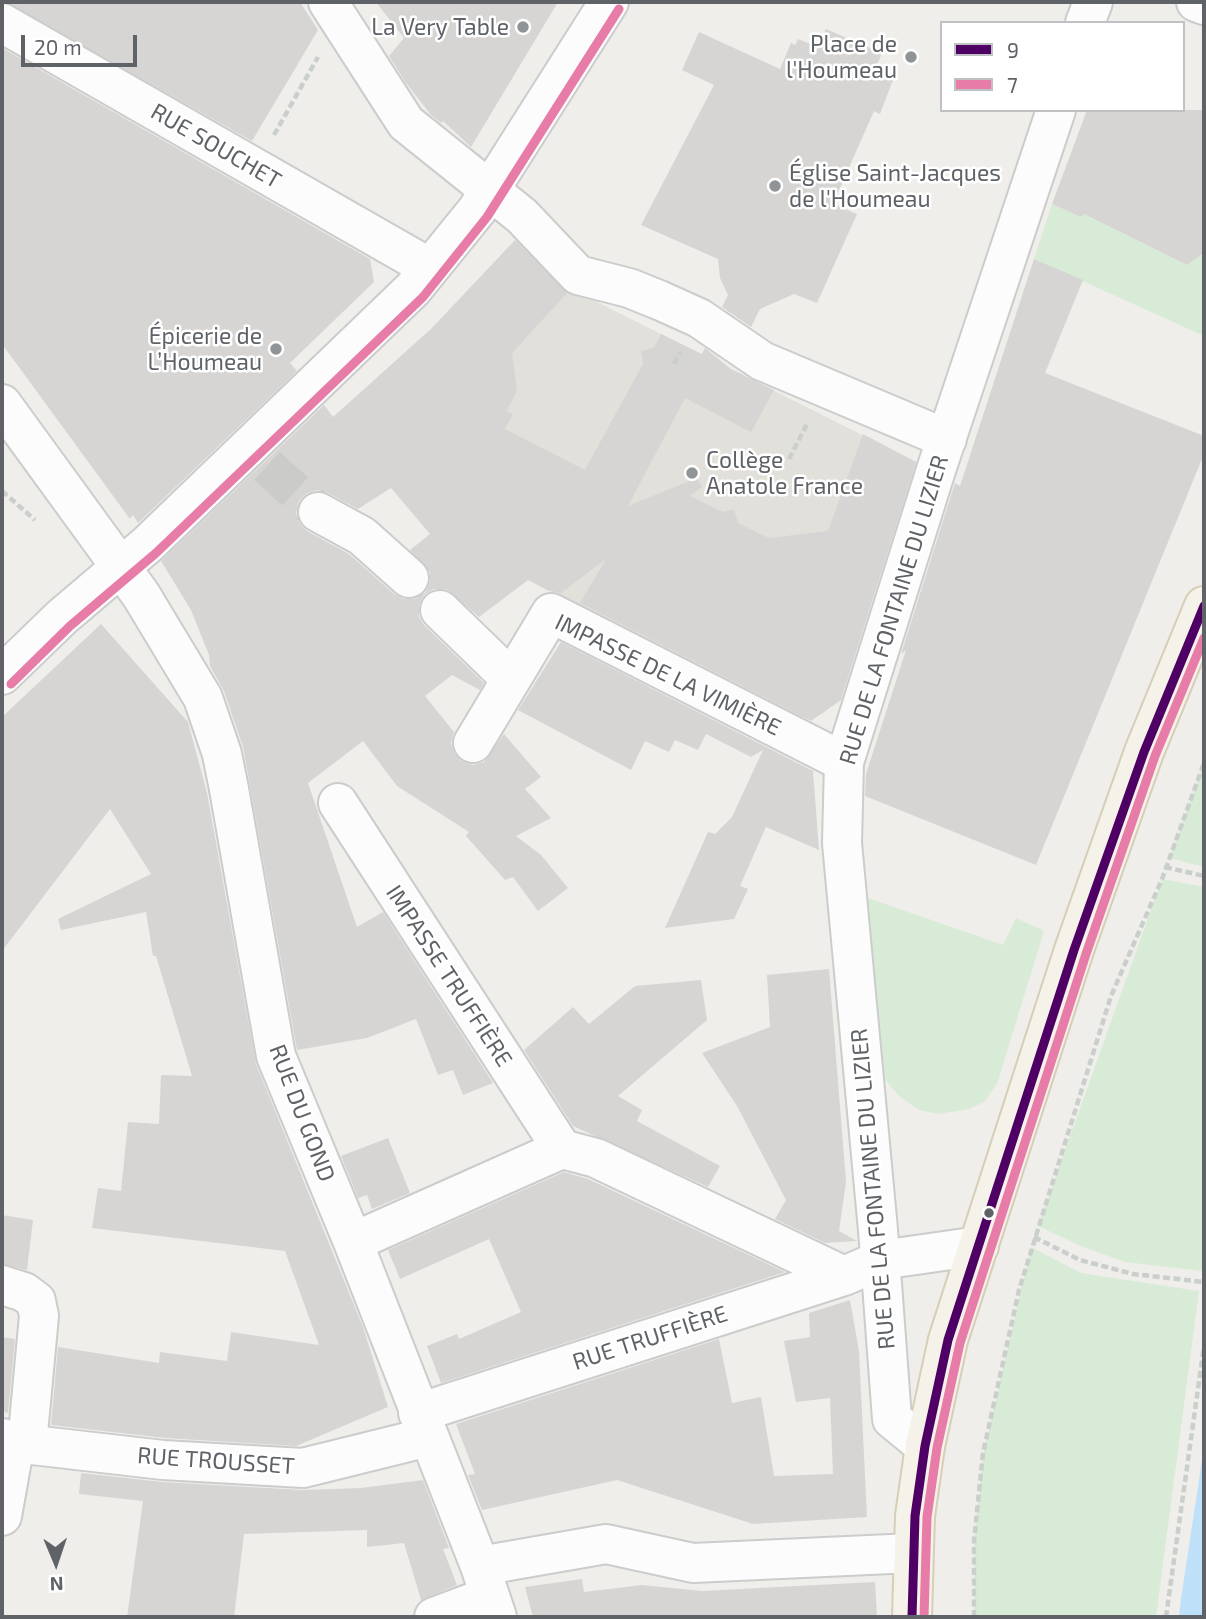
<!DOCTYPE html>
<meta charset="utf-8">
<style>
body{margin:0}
#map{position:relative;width:1206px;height:1619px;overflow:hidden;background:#efeeea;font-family:"Exo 2",sans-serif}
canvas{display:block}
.frame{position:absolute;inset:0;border:4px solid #5f6368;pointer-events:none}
.legend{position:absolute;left:940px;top:21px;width:245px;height:91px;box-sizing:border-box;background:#fff;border:2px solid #bfc1c3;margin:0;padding:9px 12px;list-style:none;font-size:21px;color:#5f6368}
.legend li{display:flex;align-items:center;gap:14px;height:35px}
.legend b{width:35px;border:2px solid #bfc1c3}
.north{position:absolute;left:21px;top:1528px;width:70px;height:70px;-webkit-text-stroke:5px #fff;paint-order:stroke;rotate:178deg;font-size:19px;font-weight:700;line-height:28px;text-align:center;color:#5f6368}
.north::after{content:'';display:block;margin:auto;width:24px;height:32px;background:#5f6368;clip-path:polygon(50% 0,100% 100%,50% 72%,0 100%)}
.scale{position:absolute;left:21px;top:35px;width:116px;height:32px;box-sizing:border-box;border:4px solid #5f6368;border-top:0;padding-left:9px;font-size:21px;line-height:24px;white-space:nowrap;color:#5f6368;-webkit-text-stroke:5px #fff;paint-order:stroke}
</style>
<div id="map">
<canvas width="1206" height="1619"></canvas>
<div class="frame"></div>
<ul class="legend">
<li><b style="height:9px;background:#4f0064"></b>9</li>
<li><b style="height:9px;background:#e67ca7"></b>7</li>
</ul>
<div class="north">N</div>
<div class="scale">20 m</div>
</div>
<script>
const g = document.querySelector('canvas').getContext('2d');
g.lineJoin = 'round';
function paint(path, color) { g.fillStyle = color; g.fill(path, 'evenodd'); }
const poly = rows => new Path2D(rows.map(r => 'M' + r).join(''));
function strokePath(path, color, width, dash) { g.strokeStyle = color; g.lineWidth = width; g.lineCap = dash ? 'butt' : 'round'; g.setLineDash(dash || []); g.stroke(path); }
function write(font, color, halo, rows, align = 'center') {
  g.font = font + ' "Exo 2",sans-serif'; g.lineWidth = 5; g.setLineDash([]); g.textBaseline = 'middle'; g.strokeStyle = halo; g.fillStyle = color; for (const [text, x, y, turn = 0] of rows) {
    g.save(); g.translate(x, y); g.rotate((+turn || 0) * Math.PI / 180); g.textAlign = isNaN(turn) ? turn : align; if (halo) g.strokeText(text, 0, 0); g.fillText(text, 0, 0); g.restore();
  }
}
const education = poly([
 [517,239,571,289,918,463,840,696,822,714,795,718,697,672,554,594,567,570,432,328]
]);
const green = poly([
 [1052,204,1081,217,1084,214,1187,265,1195,252,1204,257,1204,336,1034,259],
 [1204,763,1204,867,1169,858],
 [1162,879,1204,887,1202,1271,1125,1262,1083,1247,1038,1226],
 [868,898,1003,945,1016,918,1044,931,997,1084,984,1102,969,1109,939,1114,919,1110,899,1096,885,1079],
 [1031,1247,1081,1273,1199,1291,1156,1617,974,1617,974,1540,983,1454]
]);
const water = poly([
 [1204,1447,1204,1617,1179,1617,1181,1599]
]);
const building = poly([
 [5,2,300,2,318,30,252,141],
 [376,2,558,2,471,147,443,121,441,123,431,115,406,83,389,56,404,38],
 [826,29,882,53,874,72,893,80,880,114,874,111,833,204,857,214,817,303,794,294,760,309,751,327,722,307,728,295,720,278,718,259,641,225,714,85,682,70,699,32,780,69,791,43,795,45,798,39,818,47],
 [2,48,370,259,374,282,290,363,297,371,138,523,133,515,130,519,2,344],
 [1087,110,1204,110,1204,253,1187,265,1084,214,1081,217,1052,204],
 [515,240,567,293,512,353,517,390,507,411,513,414,505,429,585,470,643,364,641,351,654,348,661,334,702,354,705,348,731,369,774,390,751,432,685,398,628,506,697,478,702,487,690,496,723,512,734,509,738,523,769,538,828,531,863,434,916,462,841,700,811,721,580,603,606,559,561,593,549,591,528,580,479,617,446,589,433,589,424,595,419,605,419,617,424,625,484,683,480,690,452,675,425,696,454,732,451,743,454,753,461,761,473,765,484,762,504,734,541,777,525,789,551,818,516,836,541,855,568,888,538,911,513,877,505,880,466,836,469,832,397,786,363,741,308,783,357,927,383,912,493,1083,463,1095,453,1070,438,1075,416,1019,367,1038,297,1050,243,747,224,691,210,666,209,655,191,610,161,561,324,405,333,417,432,328],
 [391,488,430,534,410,550,430,572,430,582,426,592,415,599,404,599,394,594,349,554,307,531,300,524,296,513,299,501,307,493,317,490,328,493,358,509],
 [1034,259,1083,280,1045,373,1204,436,1204,454,1036,865,865,796,866,774,906,650,901,654,955,483,960,486],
 [101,624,188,722,207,793,256,1064,363,1327,388,1407,296,1446,165,1438,51,1425,58,1347,159,1363,160,1352,227,1361,231,1332,319,1345,285,1251,92,1228,98,1188,121,1191,128,1122,159,1124,161,1075,192,1076,156,956,153,956,146,912,61,930,58,919,151,874,110,809,2,951,2,717],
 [561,642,813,771,819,850,766,827,740,886,748,889,734,919,665,928,708,832,715,834,732,817,763,750,751,757,706,734,698,750,675,740,669,752,645,741,631,770,518,710],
 [829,969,846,1182,839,1231,857,1241,825,1243,775,1219,786,1200,737,1106,702,1053,770,1027,767,975],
 [701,980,707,1020,618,1096,642,1110,637,1121,720,1166,708,1187,573,1126,524,1050,573,1007,589,1024,635,986],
 [388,1138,410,1193,372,1209,367,1195,358,1198,341,1156],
 [564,1172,588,1179,785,1272,441,1383,427,1346,457,1334,459,1339,521,1312,489,1239,400,1279,388,1250],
 [2,1215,33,1220,27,1270,2,1264],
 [850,1300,859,1351,867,1517,753,1524,617,1480,482,1510,468,1475,475,1474,456,1424,719,1339,732,1403,761,1397,774,1476,833,1474,830,1398,796,1402,784,1341,810,1337,809,1313],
 [2,1337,15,1339,8,1413,2,1411],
 [81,1473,162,1482,302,1490,361,1488,423,1480,449,1548,443,1549,457,1585,421,1600,404,1543,367,1547,367,1530,244,1534,234,1617,127,1617,143,1501,79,1494],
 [582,1579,584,1592,642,1585,702,1591,875,1582,877,1616,533,1617,525,1587]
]);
const minorTunnel = poly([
 [267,466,318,512]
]);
const path = poly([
 [274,135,318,57],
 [674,364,681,352],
 [789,459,808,422],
 [2,491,35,520],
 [1165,867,1204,876],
 [1034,1237,1080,1260,1133,1274,1204,1282],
 [974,1617,974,1541,983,1453,1019,1290,1111,996,1162,879,1204,763],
 [1166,1617,1204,1346]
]);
const minor = poly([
 [328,2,406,123,522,216,578,275,629,288,659,300,699,318,762,361,947,439],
 [1196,2,1204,5],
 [2,23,430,268],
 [1085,23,1093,2],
 [2,404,141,595,203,698,222,754,229,789,276,1056,353,1242,480,1566,497,1617],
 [318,512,362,536,409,578],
 [440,610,510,678],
 [2,675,62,617,148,544,413,289,477,210,609,2],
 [473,743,551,613,844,762],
 [338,803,562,1149],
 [353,1242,562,1149,596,1158,844,1276],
 [2,1285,24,1292,36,1301,39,1316,27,1444],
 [418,1413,844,1276,881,1260,979,1246],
 [2,1438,15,1443,163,1460,303,1468,428,1437],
 [925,1446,892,1419,878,1230,842,843,844,762,936,470,1056,110],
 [2,1516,15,1443],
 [480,1566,606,1544,693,1563,913,1553],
 [434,1617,490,1596]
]);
const major = poly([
 [912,1617,915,1516,925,1446,948,1340,1074,950,1144,752,1204,606]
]);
const bus1 = poly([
 [912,1617,915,1516,925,1446,948,1340,1074,950,1144,752,1204,606]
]);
const bus2 = poly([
 [11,684,70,626,156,553,423,297,487,217,619,9],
 [924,1617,927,1517,937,1448,960,1343,1086,954,1155,756,1204,638]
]);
const markers = [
 [523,27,7,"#919496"],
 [911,57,7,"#919496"],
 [775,186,7,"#919496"],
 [276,349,7,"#919496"],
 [692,473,7,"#919496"],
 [989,1213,6,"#5f6368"]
];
const poiNames = [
 ["La Very Table",509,27],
 ["Place de",897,44],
 ["l'Houmeau",897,70],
 ["Église Saint-Jacques",789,173,"left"],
 ["de l'Houmeau",789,199,"left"],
 ["Épicerie de",262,336],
 ["L’Houmeau",262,362],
 ["Collège",706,460,"left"],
 ["Anatole France",706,486,"left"]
];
const streetNames = [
 ["RUE SOUCHET",216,146,30],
 ["RUE DE LA FONTAINE DU LIZIER",894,610,-73],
 ["IMPASSE DE LA VIMIÈRE",668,675,26],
 ["IMPASSE TRUFFIÈRE",449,976,57],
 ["RUE DU GOND",302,1113,69],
 ["RUE DE LA FONTAINE DU LIZIER",873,1189,-95],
 ["RUE TRUFFIÈRE",650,1338,-18],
 ["RUE TROUSSET",216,1461,4]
];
paint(education, '#e2e0da');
paint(green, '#d8ebd6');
paint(water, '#bfe0f9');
paint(building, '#d6d5d3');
strokePath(minorTunnel, '#cbcbca', 38, [38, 19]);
strokePath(minor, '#cbcccc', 42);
strokePath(major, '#d7ceb8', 42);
strokePath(path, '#cacfcc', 4.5, [7, 3.5]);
strokePath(minor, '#fdfcfc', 38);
strokePath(major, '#f4f2e9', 38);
strokePath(bus1, '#4f0064', 9);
strokePath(bus2, '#e67ca7', 9);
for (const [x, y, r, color] of markers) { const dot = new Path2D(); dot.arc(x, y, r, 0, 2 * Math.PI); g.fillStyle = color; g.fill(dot); strokePath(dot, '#fff', 2.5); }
write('23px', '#5f6368', '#fff', poiNames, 'right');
write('23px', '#5f6368', '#fff', streetNames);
</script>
